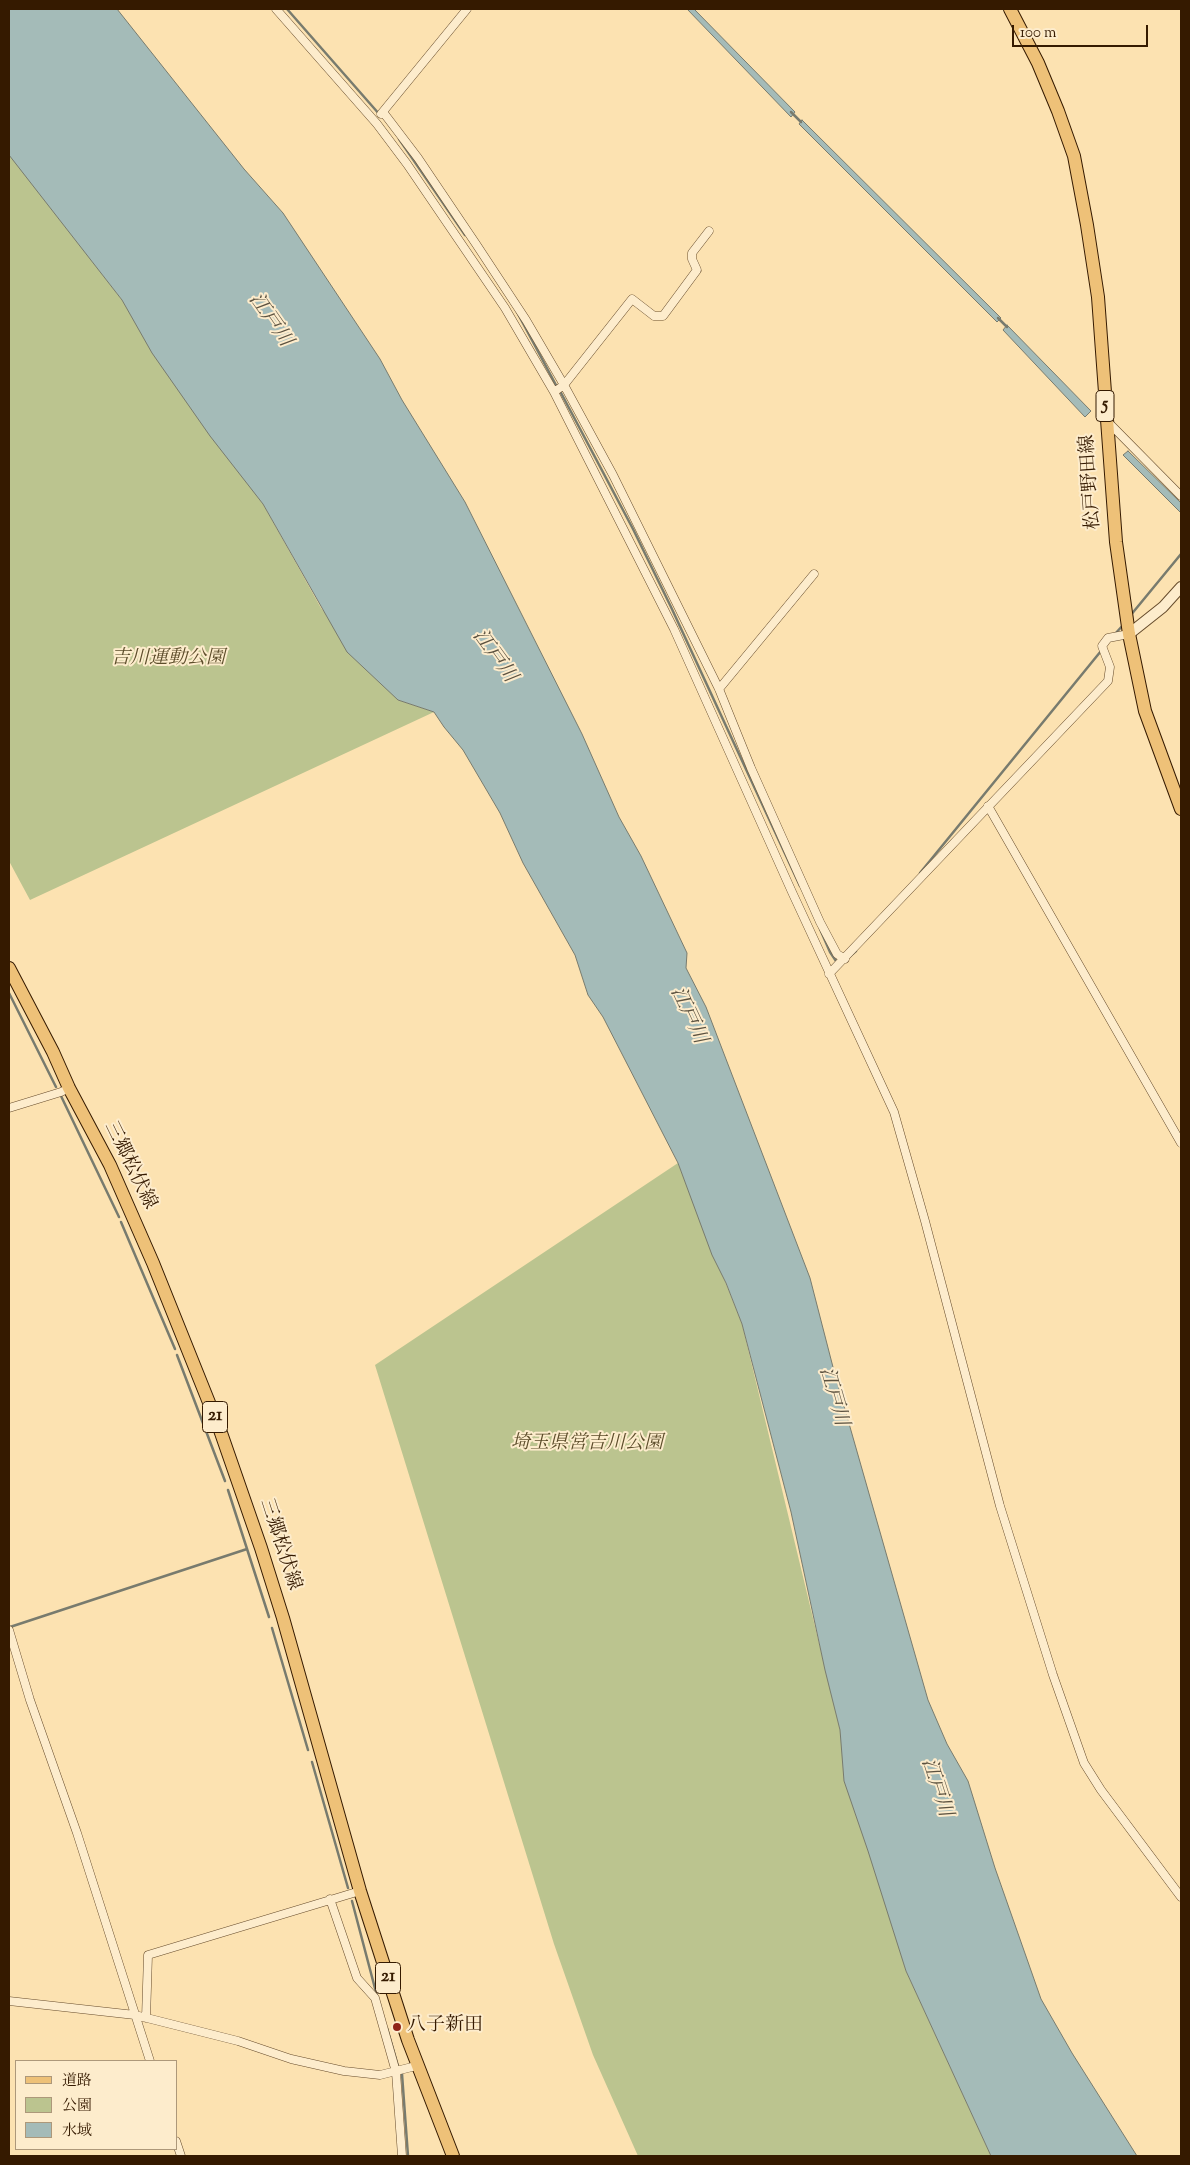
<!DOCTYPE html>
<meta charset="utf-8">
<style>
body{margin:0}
#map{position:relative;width:1190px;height:2165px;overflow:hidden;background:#fce2b1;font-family:"Sorts Mill Goudy","Noto Serif JP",serif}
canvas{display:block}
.frame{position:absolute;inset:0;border:10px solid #351a00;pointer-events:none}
.legend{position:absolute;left:15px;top:2060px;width:162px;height:90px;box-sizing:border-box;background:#fdeccc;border:1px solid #ad987a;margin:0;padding:6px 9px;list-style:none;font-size:15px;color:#351a00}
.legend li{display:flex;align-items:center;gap:10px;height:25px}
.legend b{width:25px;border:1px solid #ad987a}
.scale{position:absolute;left:1012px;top:25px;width:136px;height:22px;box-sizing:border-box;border:2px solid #351a00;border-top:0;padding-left:6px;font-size:15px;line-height:18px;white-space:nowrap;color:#351a00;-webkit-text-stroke:4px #fdeccc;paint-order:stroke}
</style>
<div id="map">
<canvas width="1190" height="2165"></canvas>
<div class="frame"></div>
<ul class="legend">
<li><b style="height:6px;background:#eec178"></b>道路</li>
<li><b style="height:14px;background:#bbc48f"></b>公園</li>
<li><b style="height:14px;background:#a4bbb8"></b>水域</li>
</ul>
<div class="scale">100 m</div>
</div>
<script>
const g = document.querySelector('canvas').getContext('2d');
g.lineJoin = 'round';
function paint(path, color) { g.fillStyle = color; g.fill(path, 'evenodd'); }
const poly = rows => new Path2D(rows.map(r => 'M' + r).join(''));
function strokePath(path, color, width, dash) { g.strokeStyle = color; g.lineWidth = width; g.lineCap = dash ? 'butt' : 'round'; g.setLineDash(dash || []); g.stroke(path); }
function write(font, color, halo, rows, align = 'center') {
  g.font = font + ' "Sorts Mill Goudy","Noto Serif JP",serif'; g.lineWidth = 4; g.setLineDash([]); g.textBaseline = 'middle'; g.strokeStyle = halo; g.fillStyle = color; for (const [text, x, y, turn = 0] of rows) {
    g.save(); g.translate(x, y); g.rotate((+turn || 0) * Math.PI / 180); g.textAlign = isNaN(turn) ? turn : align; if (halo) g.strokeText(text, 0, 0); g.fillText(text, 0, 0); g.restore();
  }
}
const green = poly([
 [9,153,122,300,263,504,321,608,398,700,434,712,30,900,9,861],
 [678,1163,742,1324,840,1730,906,1971,991,2156,638,2156,593,2055,554,1944,375,1365]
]);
const water = poly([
 [9,9,117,9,244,169,283,213,380,359,402,400,465,502,582,734,619,817,641,856,687,953,686,968,706,1007,810,1278,834,1371,928,1700,947,1744,968,1781,995,1868,1041,1999,1072,2053,1137,2156,991,2156,906,1971,868,1851,844,1781,840,1730,825,1670,791,1512,742,1324,726,1283,712,1255,678,1163,603,1017,588,995,575,955,523,863,500,813,463,750,444,727,434,712,398,700,347,652,263,504,210,436,152,353,122,300,9,155,9,9],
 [687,9,694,9,795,112,791,117,687,9],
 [802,120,1001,318,997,322,799,124,802,120],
 [1007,325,1091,411,1085,417,1003,330,1007,325],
 [1128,451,1181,503,1181,513,1123,455,1128,451]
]);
const stream = poly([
 [287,9,380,115],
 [791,112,801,122],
 [399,139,465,235],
 [517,312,557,387],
 [998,318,1007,327],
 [560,391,633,529,671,607,800,886],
 [1130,616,1181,554],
 [1114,635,1124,624],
 [920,873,1101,651],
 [820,929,830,952,836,961,840,960],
 [848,958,856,951],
 [9,993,56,1087],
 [61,1096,119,1217],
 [121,1222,175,1349],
 [177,1355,225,1481],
 [228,1490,269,1617],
 [10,1627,247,1549],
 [272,1628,308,1750],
 [312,1762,348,1888],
 [352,1901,377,1996],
 [387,2028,398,2066],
 [402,2074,408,2156]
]);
const minor = poly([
 [276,9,377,124,407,164,505,308,554,392,674,629,792,892,894,1112,925,1221,1000,1506,1053,1675,1084,1763,1101,1790,1181,1897],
 [383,112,418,158,476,244,526,320,564,385,613,475,719,689,751,768,820,922,837,954,845,959],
 [381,114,467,9],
 [554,392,564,385,632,299,654,316,663,316,697,270,692,259,692,253,709,231],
 [1108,422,1181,496],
 [719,689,814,574],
 [988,806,1181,1143],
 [829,974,1108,681,1110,667,1102,646,1108,638,1129,634],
 [9,1108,61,1092,69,1088],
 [9,1630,30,1700,77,1833,150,2061],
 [330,1899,357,1978,375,1998,396,2072,402,2156],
 [9,2001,135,2015,238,2041,291,2059,344,2071,380,2075,416,2066],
 [146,2018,148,1955,360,1891],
 [176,2141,181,2156]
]);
const tertiary = poly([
 [1129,634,1163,607,1181,587]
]);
const primary = poly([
 [1010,9,1038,63,1058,111,1074,156,1087,225,1098,297,1116,542,1129,634,1145,711,1181,809],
 [9,968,53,1052,69,1088,110,1165,153,1263,220,1430,261,1548,283,1618,360,1891,408,2040,453,2156]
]);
const markers = [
 [397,2027,5,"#8f2418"]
];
const shields = [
 [1105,406,18],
 [215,1417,25],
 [388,1978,25]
];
const shieldNames = [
 ["5",1105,406],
 ["21",215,1417],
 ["21",388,1978]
];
const streetNames = [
 ["松戸野田線",1092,482,-94],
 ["三郷松伏線",129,1166,64],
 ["三郷松伏線",279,1545,72]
];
const parkNames = [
 ["吉川運動公園",168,660],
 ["埼玉県営吉川公園",587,1445]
];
const poiNames = [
 ["八子新田",407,2027]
];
const waterNames = [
 ["江戸川",269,321,55],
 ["江戸川",493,657,54],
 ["江戸川",687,1016,65],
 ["江戸川",832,1397,74],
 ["江戸川",935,1788,72]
];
paint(green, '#bbc48f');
paint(water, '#a4bbb8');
strokePath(water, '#787b6e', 1);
strokePath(stream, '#787b6e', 2.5);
strokePath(minor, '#674c2c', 9);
strokePath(tertiary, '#674c2c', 12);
strokePath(primary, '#351a00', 14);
strokePath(minor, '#fdeccc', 8);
strokePath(tertiary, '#fdeccc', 10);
strokePath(primary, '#eec178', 12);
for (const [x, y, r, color] of markers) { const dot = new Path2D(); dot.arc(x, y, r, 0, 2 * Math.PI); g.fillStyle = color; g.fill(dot); strokePath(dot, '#fdeccc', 2); }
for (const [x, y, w] of shields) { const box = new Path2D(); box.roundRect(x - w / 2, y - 15.5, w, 31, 4); g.fillStyle = '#fdeccc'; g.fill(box); strokePath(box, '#351a00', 1); }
write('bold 18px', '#351a00', null, shieldNames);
write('19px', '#351a00', '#fdeccc', streetNames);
write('italic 19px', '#5d4d2b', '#fdeccc', parkNames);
write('19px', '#351a00', '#fdeccc', poiNames, 'left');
write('italic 20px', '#5c5240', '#fdeccc', waterNames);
</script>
